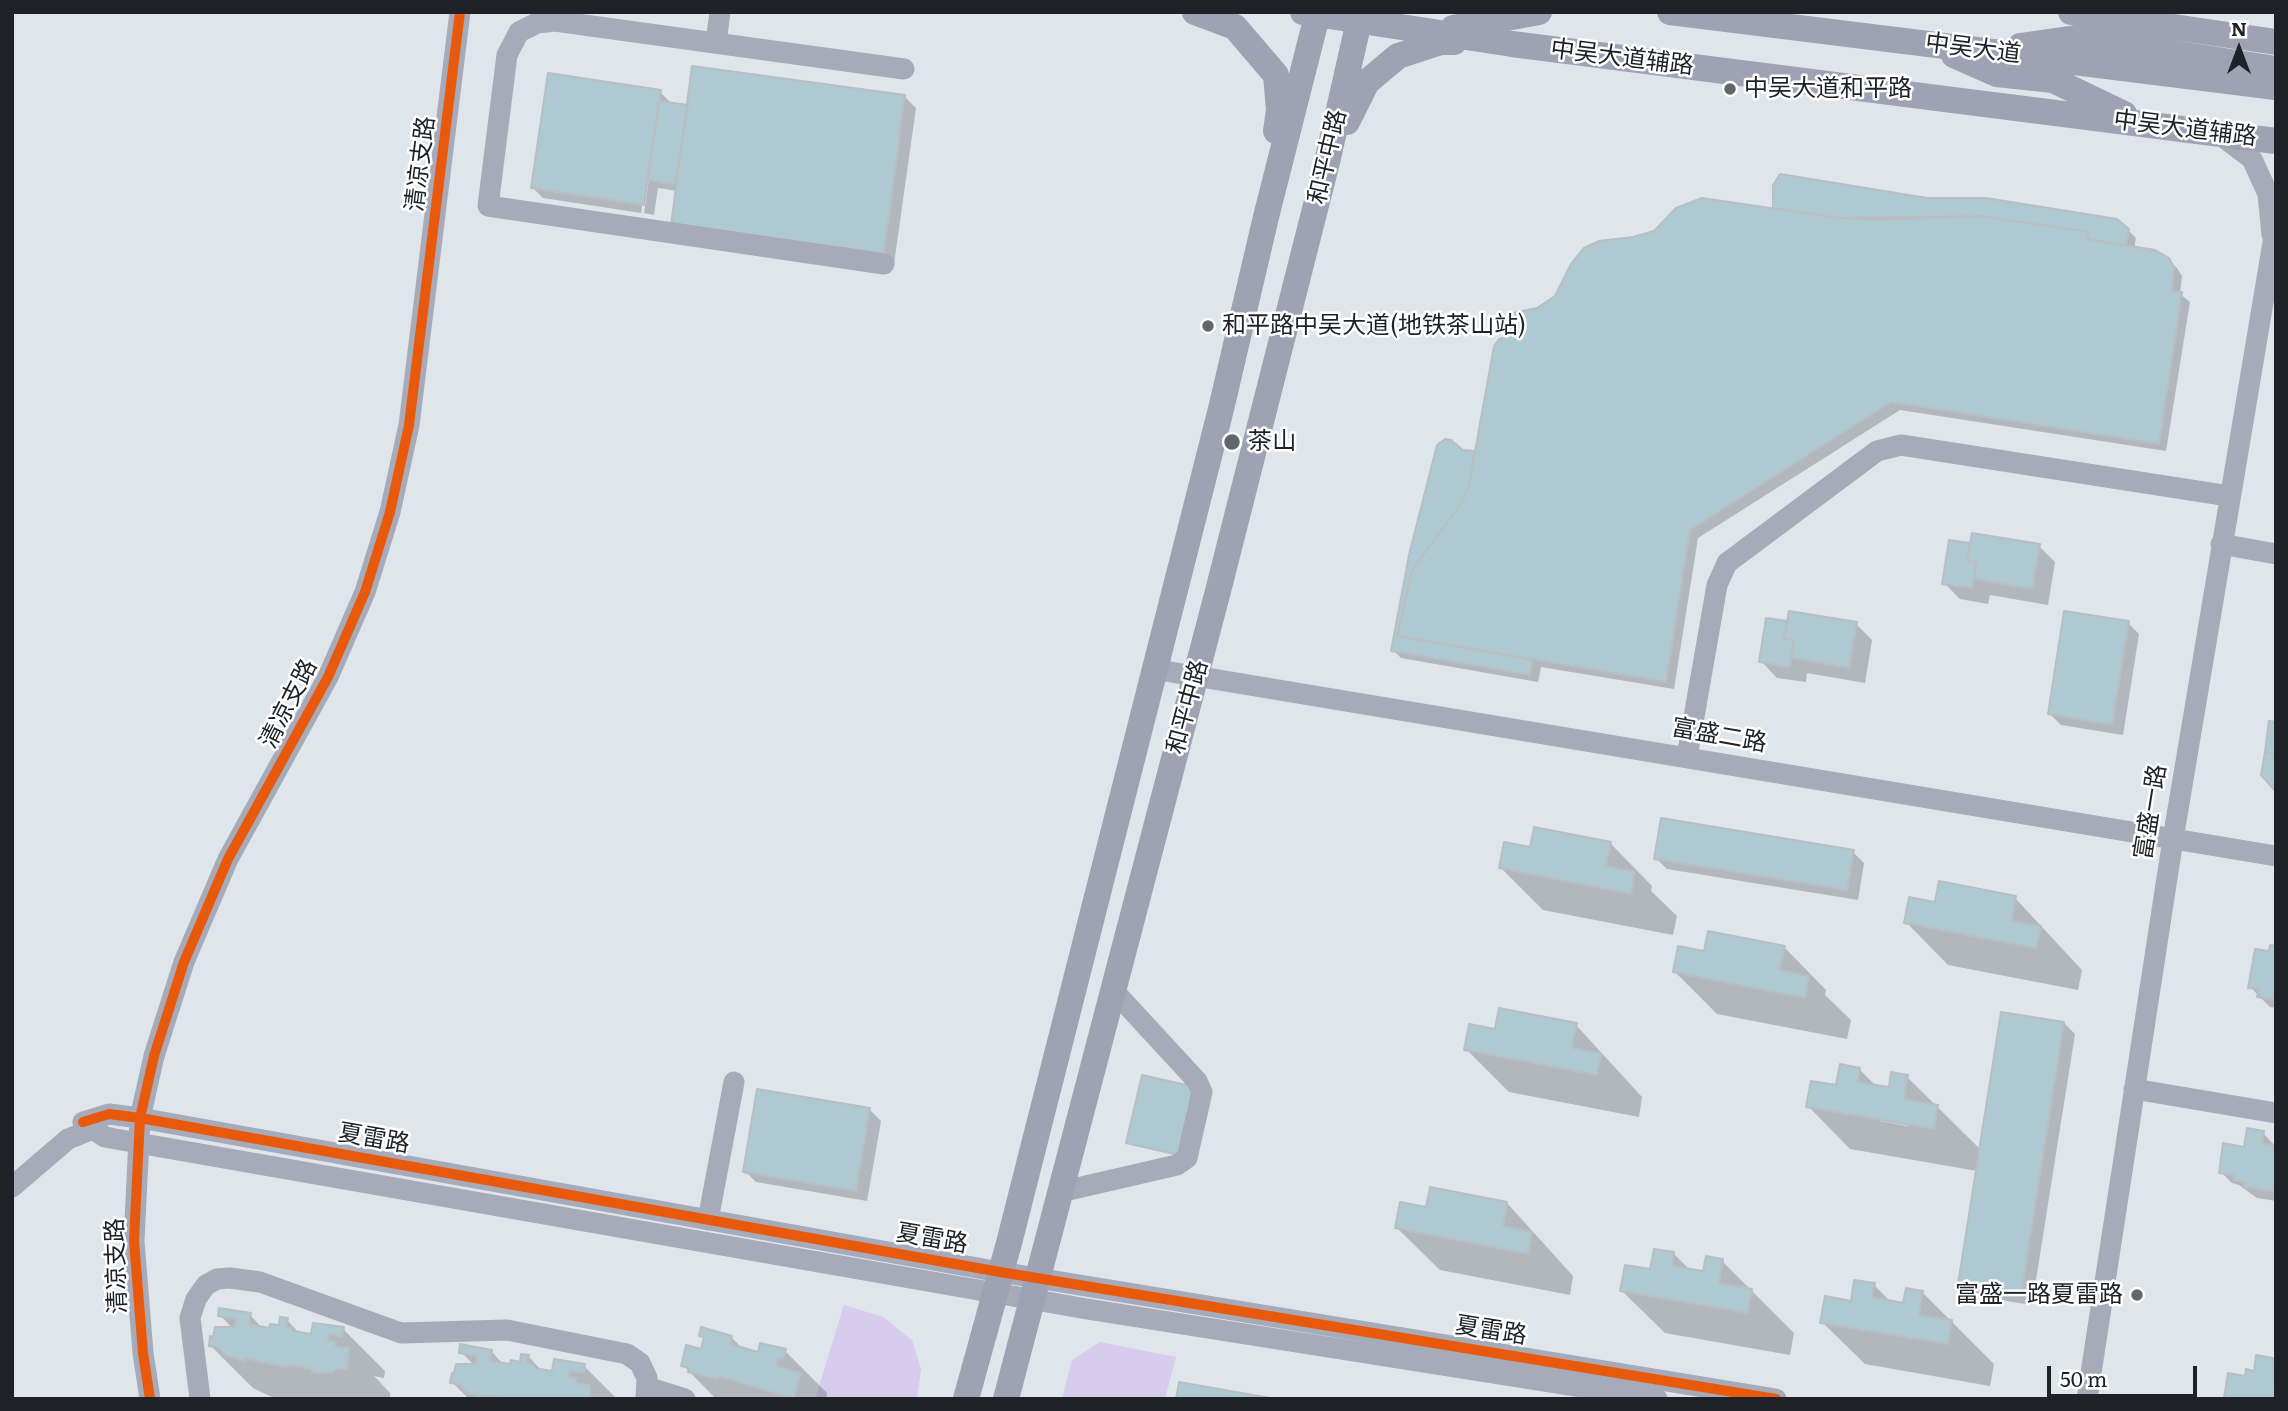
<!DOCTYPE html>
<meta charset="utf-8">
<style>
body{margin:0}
#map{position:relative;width:2288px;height:1411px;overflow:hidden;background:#dee5eb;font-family:Literata,serif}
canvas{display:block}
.frame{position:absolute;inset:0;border:14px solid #1e2226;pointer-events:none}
.north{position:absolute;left:2204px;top:14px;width:70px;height:70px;-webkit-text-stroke:5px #fff;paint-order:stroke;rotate:0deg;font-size:19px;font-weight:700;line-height:28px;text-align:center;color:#1e2226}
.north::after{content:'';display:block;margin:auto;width:24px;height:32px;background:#1e2226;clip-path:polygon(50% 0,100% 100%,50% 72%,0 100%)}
.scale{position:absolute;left:2047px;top:1366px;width:150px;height:32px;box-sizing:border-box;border:4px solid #1e2226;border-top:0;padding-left:9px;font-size:21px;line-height:24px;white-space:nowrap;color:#1e2226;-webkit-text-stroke:5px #fff;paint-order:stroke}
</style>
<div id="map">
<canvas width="2288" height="1411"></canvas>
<div class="frame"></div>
<div class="north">N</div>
<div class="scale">50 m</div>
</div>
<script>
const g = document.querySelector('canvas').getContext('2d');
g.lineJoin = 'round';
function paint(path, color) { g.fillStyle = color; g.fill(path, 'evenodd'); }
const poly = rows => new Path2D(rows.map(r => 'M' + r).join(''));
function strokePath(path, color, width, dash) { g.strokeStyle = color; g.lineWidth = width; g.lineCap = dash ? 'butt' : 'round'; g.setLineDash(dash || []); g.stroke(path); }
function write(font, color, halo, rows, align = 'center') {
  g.font = font + ' Literata,"Noto Sans SC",serif'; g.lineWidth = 5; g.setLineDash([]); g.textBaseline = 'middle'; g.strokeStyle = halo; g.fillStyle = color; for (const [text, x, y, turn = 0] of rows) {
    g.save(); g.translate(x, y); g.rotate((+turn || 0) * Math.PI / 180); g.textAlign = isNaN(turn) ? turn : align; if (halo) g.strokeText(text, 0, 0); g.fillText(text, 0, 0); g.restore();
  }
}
const green = poly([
 [844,1305,883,1317,912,1340,921,1369,917,1399,815,1399],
 [1100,1342,1176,1357,1165,1399,1062,1399,1072,1360]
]);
const shadow = poly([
 [660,92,671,103,688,107,905,97,916,108,894,264,677,191,658,188,654,215,644,213,652,159,649,159,641,213,543,198,532,187],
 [1777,180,1907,197,1986,200,2128,230,2136,238,2134,249,2168,260,2177,268,2182,276,2180,294,2190,302,2166,451,1900,410,1698,538,1674,689,1541,667,1538,682,1401,658,1393,650,1411,555,1462,452,1477,453,1510,337,1538,310,1634,239,1654,233,1688,203,1719,201,1774,210],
 [1950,542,2039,546,2055,562,2048,605,1990,595,1988,604,1960,599,1944,583],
 [1767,620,1856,624,1872,640,1865,683,1807,673,1806,682,1777,678,1761,661],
 [2128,623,2139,634,2123,735,2061,725,2050,714],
 [1610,843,1652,886,1651,891,1677,916,1673,935,1543,910,1501,868,1531,849],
 [1853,852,1864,863,1858,900,1667,869,1656,858],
 [2015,898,2082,970,2078,990,1948,965,1906,922,1936,904],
 [1784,947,1826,990,1825,995,1851,1020,1847,1039,1717,1014,1675,972,1705,953],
 [2276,948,2276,1008,2270,1007,2250,987],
 [2064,1023,2075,1034,2032,1305,1970,1295,1959,1284,1977,1171,1850,1149,1808,1106,1859,1069,1877,1087,1890,1089,1907,1077,1981,1150],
 [1880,1118,1908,1123,1908,1126,1880,1121],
 [1576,1025,1642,1097,1639,1117,1509,1092,1466,1049,1497,1031],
 [1201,1092,1185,1157,1128,1142],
 [870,1110,881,1121,867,1201,756,1182,745,1171],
 [2263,1133,2276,1147,2276,1201,2257,1198,2239,1185,2232,1183,2221,1172],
 [1507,1203,1573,1276,1570,1295,1440,1270,1397,1228,1428,1209],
 [1674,1254,1691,1271,1704,1273,1722,1261,1794,1333,1790,1355,1665,1333,1622,1291],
 [1874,1285,1891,1302,1905,1305,1922,1292,1994,1364,1990,1386,1865,1364,1822,1322],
 [220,1315,250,1315,263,1329,281,1327,287,1320,301,1335,312,1336,343,1329,385,1371,384,1378,374,1376,390,1393,390,1399,277,1399,263,1393,253,1388,211,1346,233,1329],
 [701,1335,731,1337,743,1349,759,1354,785,1351,827,1393,826,1399,716,1399,683,1365,702,1352,705,1340],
 [491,1351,504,1365,522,1364,528,1356,542,1371,553,1373,584,1366,617,1399,469,1399,452,1382,474,1365,461,1352],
 [2272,1359,2276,1363,2276,1399,2226,1397]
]);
const building = poly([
 [692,66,905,95,884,253,671,225,692,66],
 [548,73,661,90,644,205,531,188,548,73],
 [659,101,688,105,675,185,647,180,659,101],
 [1780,174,1927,198,1986,198,2117,219,2129,229,2126,246,2087,239,2089,232,1980,216,1877,220,1838,218,1773,208,1773,185,1780,174],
 [1702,198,1838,218,1980,216,2089,232,2087,239,2155,250,2169,258,2174,267,2172,291,2182,292,2159,444,1891,402,1690,530,1666,682,1397,636,1412,570,1463,501,1469,485,1494,346,1499,339,1509,336,1513,313,1537,308,1555,296,1571,264,1584,248,1599,241,1633,237,1654,231,1676,208,1702,198],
 [1445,439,1451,440,1463,450,1475,451,1469,485,1463,501,1412,570,1397,636,1533,660,1530,675,1391,651,1409,555,1437,445,1445,439],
 [1972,533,2040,544,2032,589,1974,579,1976,562,1967,561,1972,533],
 [1949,540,1970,543,1967,561,1976,562,1972,588,1942,584,1949,540],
 [1789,611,1857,622,1849,668,1791,658,1794,640,1784,639,1789,611],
 [2064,611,2129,621,2112,725,2048,714,2064,611],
 [1766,618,1787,621,1784,639,1794,640,1790,667,1759,662,1766,618],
 [2269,721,2276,722,2276,754,2265,752,2269,721],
 [2265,752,2276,754,2276,792,2261,775,2265,752],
 [1661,818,1854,850,1847,890,1654,859,1661,818],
 [1534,827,1611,842,1606,866,1635,872,1631,894,1499,868,1504,842,1530,847,1534,827],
 [1939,881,2016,896,2012,921,2041,926,2036,948,1904,923,1909,897,1935,902,1939,881],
 [1708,931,1785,946,1780,970,1809,976,1805,998,1673,972,1678,946,1704,951,1708,931],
 [2270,945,2276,946,2276,1000,2257,997,2259,989,2248,988,2255,949,2269,951,2270,945],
 [1499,1008,1577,1023,1572,1048,1601,1053,1597,1075,1464,1050,1469,1024,1495,1029,1499,1008],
 [2001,1012,2064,1022,2021,1295,1958,1284,2001,1012],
 [1840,1064,1860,1068,1858,1082,1889,1087,1891,1072,1908,1075,1904,1099,1938,1105,1934,1129,1806,1107,1811,1081,1836,1085,1840,1064],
 [1142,1075,1200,1088,1183,1156,1126,1143,1142,1075],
 [757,1089,870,1108,856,1191,743,1172,757,1089],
 [2247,1128,2264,1131,2262,1143,2276,1146,2276,1192,2244,1187,2245,1182,2233,1180,2234,1175,2219,1173,2223,1143,2244,1147,2247,1128],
 [1430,1187,1507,1202,1503,1226,1532,1232,1528,1254,1395,1228,1400,1202,1426,1207,1430,1187],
 [1654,1249,1674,1252,1672,1266,1703,1271,1706,1256,1723,1259,1719,1283,1752,1289,1748,1313,1620,1291,1625,1265,1650,1269,1654,1249],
 [1854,1280,1875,1283,1872,1297,1903,1303,1906,1288,1923,1291,1919,1315,1952,1320,1948,1344,1820,1323,1825,1296,1851,1301,1854,1280],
 [219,1308,251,1313,249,1324,269,1328,270,1324,279,1325,280,1317,288,1318,286,1326,293,1328,293,1331,311,1334,313,1323,344,1327,342,1337,328,1334,328,1340,336,1342,335,1346,349,1348,347,1370,338,1368,332,1373,320,1373,311,1372,312,1369,288,1365,288,1368,245,1358,245,1361,224,1355,219,1348,209,1346,210,1336,213,1337,215,1327,235,1327,236,1319,218,1316,219,1308],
 [701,1327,732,1336,730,1344,758,1352,760,1343,786,1349,783,1359,778,1358,776,1366,801,1373,794,1399,719,1376,718,1379,688,1372,689,1368,681,1366,686,1345,701,1349,704,1337,699,1336,701,1327],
 [460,1344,492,1350,490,1361,510,1364,511,1360,520,1362,521,1354,529,1355,527,1363,534,1364,534,1368,552,1371,554,1359,585,1364,584,1373,570,1371,569,1377,577,1378,576,1383,590,1385,590,1399,509,1399,486,1395,486,1398,465,1392,460,1384,450,1383,452,1373,454,1373,456,1364,476,1364,477,1356,459,1353,460,1344],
 [2256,1355,2273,1358,2276,1399,2224,1398,2228,1373,2245,1376,2246,1369,2254,1371,2256,1355],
 [1179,1382,1276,1399,1176,1399,1179,1382]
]);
const minor = poly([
 [716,43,720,12],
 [2219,134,2252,159,2268,194,2272,235],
 [884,264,488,206,507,55,519,32,537,23,555,21,904,69],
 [2221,544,2276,554],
 [1153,669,2276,856],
 [1687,757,1717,585,1727,563,1877,451,1901,445,2229,496],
 [2134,1089,2276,1113],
 [83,1122,109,1114,140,1118,1000,1272,1776,1399],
 [83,1122,105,1137,138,1143,1087,1309,1657,1399],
 [12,1187,68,1139,93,1129],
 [1060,1192,1177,1165,1187,1158,1202,1092,1197,1081,1113,990],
 [708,1220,734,1082],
 [647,1387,685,1399],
 [150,1399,143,1353,134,1241,140,1118,154,1056,184,962,228,859,328,677,365,592,390,512,409,425,460,12],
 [200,1399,190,1318,196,1299,206,1285,217,1279,230,1278,260,1282,401,1333,507,1330,627,1354,640,1363,647,1378,646,1399],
 [2087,1399,2173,839,2276,225]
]);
const major = poly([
 [1195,12,1235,27,1276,75,1279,110,1276,131],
 [1303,12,1512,44,2276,141],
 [1670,12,2276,87],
 [2071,12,2276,42],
 [1453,28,1539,12],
 [2020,46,2076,38,2276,69],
 [1954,55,1997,74,2053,80,2124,114],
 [1347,122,1367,82,1398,56,1441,42,1454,42],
 [966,1399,1009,1243,1221,409,1266,217,1318,12],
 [1006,1399,1218,591,1328,158,1361,12]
]);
const cycleway = poly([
 [83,1122,109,1114,140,1118,1000,1272,1776,1399],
 [150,1399,143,1353,134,1241,140,1118,154,1056,184,962,228,859,328,677,365,592,390,512,409,425,460,12]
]);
const markers = [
 [1730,89,7,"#61666b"],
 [1208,326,7,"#61666b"],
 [1232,442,9,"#61666b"],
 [2137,1295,7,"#61666b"]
];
const streetNames = [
 ["中吴大道",1973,49,7],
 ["中吴大道辅路",1622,58,7],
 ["中吴大道辅路",2185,129,7],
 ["和平中路",1328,157,-77],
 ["清凉支路",421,164,-83],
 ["清凉支路",289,704,-63],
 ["和平中路",1188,707,-75],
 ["富盛二路",1719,736,10],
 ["富盛一路",2151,812,-81],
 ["夏雷路",374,1139,10],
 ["夏雷路",932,1239,10],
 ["清凉支路",117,1266,-92],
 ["夏雷路",1491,1331,9]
];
const poiNames = [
 ["中吴大道和平路",1744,89],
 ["和平路中吴大道(地铁茶山站)",1222,326],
 ["茶山",1248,442],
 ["富盛一路夏雷路",2123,1295,"right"]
];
paint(green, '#d7cced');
paint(shadow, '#0003');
paint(building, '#aec9d2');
strokePath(building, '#b8bec2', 2);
strokePath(minor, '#a6aab9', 21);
strokePath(major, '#9ea2b3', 26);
strokePath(cycleway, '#e8590c', 10);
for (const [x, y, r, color] of markers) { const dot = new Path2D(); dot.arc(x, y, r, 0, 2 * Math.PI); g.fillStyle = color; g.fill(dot); strokePath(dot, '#fff', 2.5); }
write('24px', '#1e2226', '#fff', streetNames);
write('24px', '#1e2226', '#fff', poiNames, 'left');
</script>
